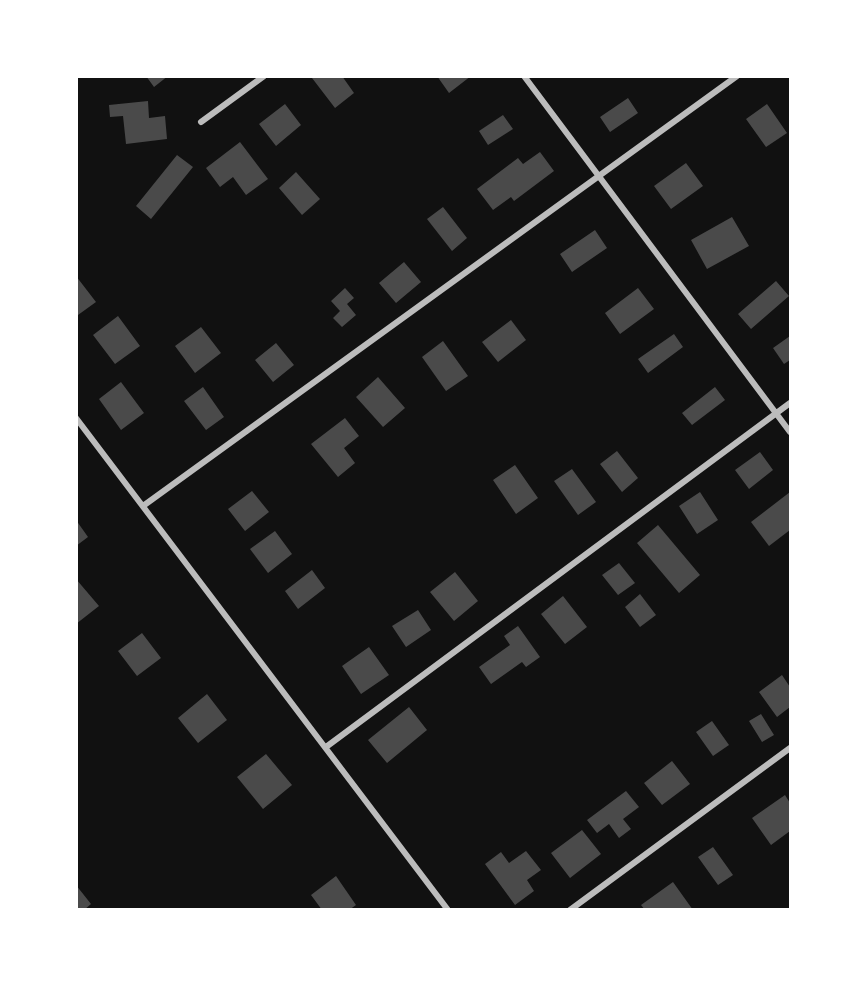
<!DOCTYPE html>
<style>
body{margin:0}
#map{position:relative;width:867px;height:986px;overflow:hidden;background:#111;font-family:Manrope,sans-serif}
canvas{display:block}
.frame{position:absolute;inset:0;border:78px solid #fff;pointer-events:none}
</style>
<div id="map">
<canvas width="867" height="986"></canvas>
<div class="frame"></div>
</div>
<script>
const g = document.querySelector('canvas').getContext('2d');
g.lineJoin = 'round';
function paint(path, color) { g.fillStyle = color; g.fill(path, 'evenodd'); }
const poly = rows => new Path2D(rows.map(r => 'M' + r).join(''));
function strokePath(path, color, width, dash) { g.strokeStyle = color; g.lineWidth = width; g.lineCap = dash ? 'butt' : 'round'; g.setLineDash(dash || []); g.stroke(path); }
const building = poly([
 [146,76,168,76,154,87],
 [314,76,342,76,354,93,335,108,312,78],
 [437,76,471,76,449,93],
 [628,98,638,113,610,132,600,117],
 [148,101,149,118,165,116,167,139,126,144,123,116,110,117,109,105],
 [285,104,301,125,276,146,259,124],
 [767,104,787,133,766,147,746,119],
 [503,115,513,129,488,145,479,131],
 [240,142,268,179,246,195,233,177,220,187,206,168],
 [540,152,554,171,514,201,511,197,493,210,477,189,518,158,523,164],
 [177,155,193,167,151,219,136,206],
 [686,163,703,186,671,209,654,186],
 [296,172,320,199,302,215,279,188],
 [443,207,467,238,452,251,427,219],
 [732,217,749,246,707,269,691,240],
 [595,230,607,248,572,272,560,254],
 [404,262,421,282,396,303,379,283],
 [76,276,96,302,78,315,76,313],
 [776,281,789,296,751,329,738,314],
 [345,288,354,298,347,304,356,315,342,327,333,318,340,311,331,301],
 [638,288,654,309,620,334,605,313],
 [118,316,140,346,115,364,93,335],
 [511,320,526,340,498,362,482,342],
 [201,327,221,353,195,373,175,346],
 [674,334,683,347,648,373,638,359],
 [790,336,790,360,784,364,773,348],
 [443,341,468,376,446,391,422,357],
 [276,343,294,365,273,382,255,360],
 [378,377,405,408,383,427,356,397],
 [121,382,144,413,121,430,99,399],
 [203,387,224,417,206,430,184,401],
 [715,387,725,400,692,425,682,413],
 [345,418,359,436,344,448,355,463,338,477,311,444],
 [617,451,638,478,622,492,600,464],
 [760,452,773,470,749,489,735,470],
 [515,465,538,498,516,514,493,480],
 [572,469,596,502,578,515,554,481],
 [252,491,269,512,245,531,228,509],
 [700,492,718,520,697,534,679,506],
 [790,492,790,530,769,546,751,522],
 [76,520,88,537,76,546],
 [658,525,700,575,679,593,637,543],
 [275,531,292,554,268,573,250,549],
 [619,563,635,583,618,595,602,575],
 [312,570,325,588,298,609,285,591],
 [455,572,478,601,454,621,430,592],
 [76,579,99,606,76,624],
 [640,594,656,615,640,627,625,607],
 [563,596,587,627,565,644,541,614],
 [418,610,431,630,406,647,392,626],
 [518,626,540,657,526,667,522,662,491,684,479,667,510,645,504,636],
 [142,633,161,658,137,676,118,651],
 [369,647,389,675,361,694,342,666],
 [782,675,790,687,790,707,777,717,759,692],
 [207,694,227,720,198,743,178,718],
 [409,707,427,730,387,763,368,740],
 [761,714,774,735,762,742,749,721],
 [712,721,729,745,713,756,696,732],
 [266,754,292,785,263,809,237,777],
 [672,761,690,784,662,805,644,783],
 [626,791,639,807,623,819,631,829,619,838,609,824,597,833,587,820],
 [785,795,790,803,790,831,771,845,752,818],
 [582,830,601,854,570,878,551,853],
 [713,847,733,875,718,885,698,857],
 [526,851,541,870,527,880,534,891,515,905,485,864,501,852,509,863],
 [336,876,356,905,349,910,322,910,311,895],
 [673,882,693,910,645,910,641,905],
 [76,885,91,904,84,910,76,910]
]);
const minor = poly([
 [524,76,790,432],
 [201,122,264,76],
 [76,418,448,910],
 [143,506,737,76],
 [326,747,790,403],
 [570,910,790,748]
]);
paint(building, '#4a4a4a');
strokePath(minor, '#bcbcbc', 6);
</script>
